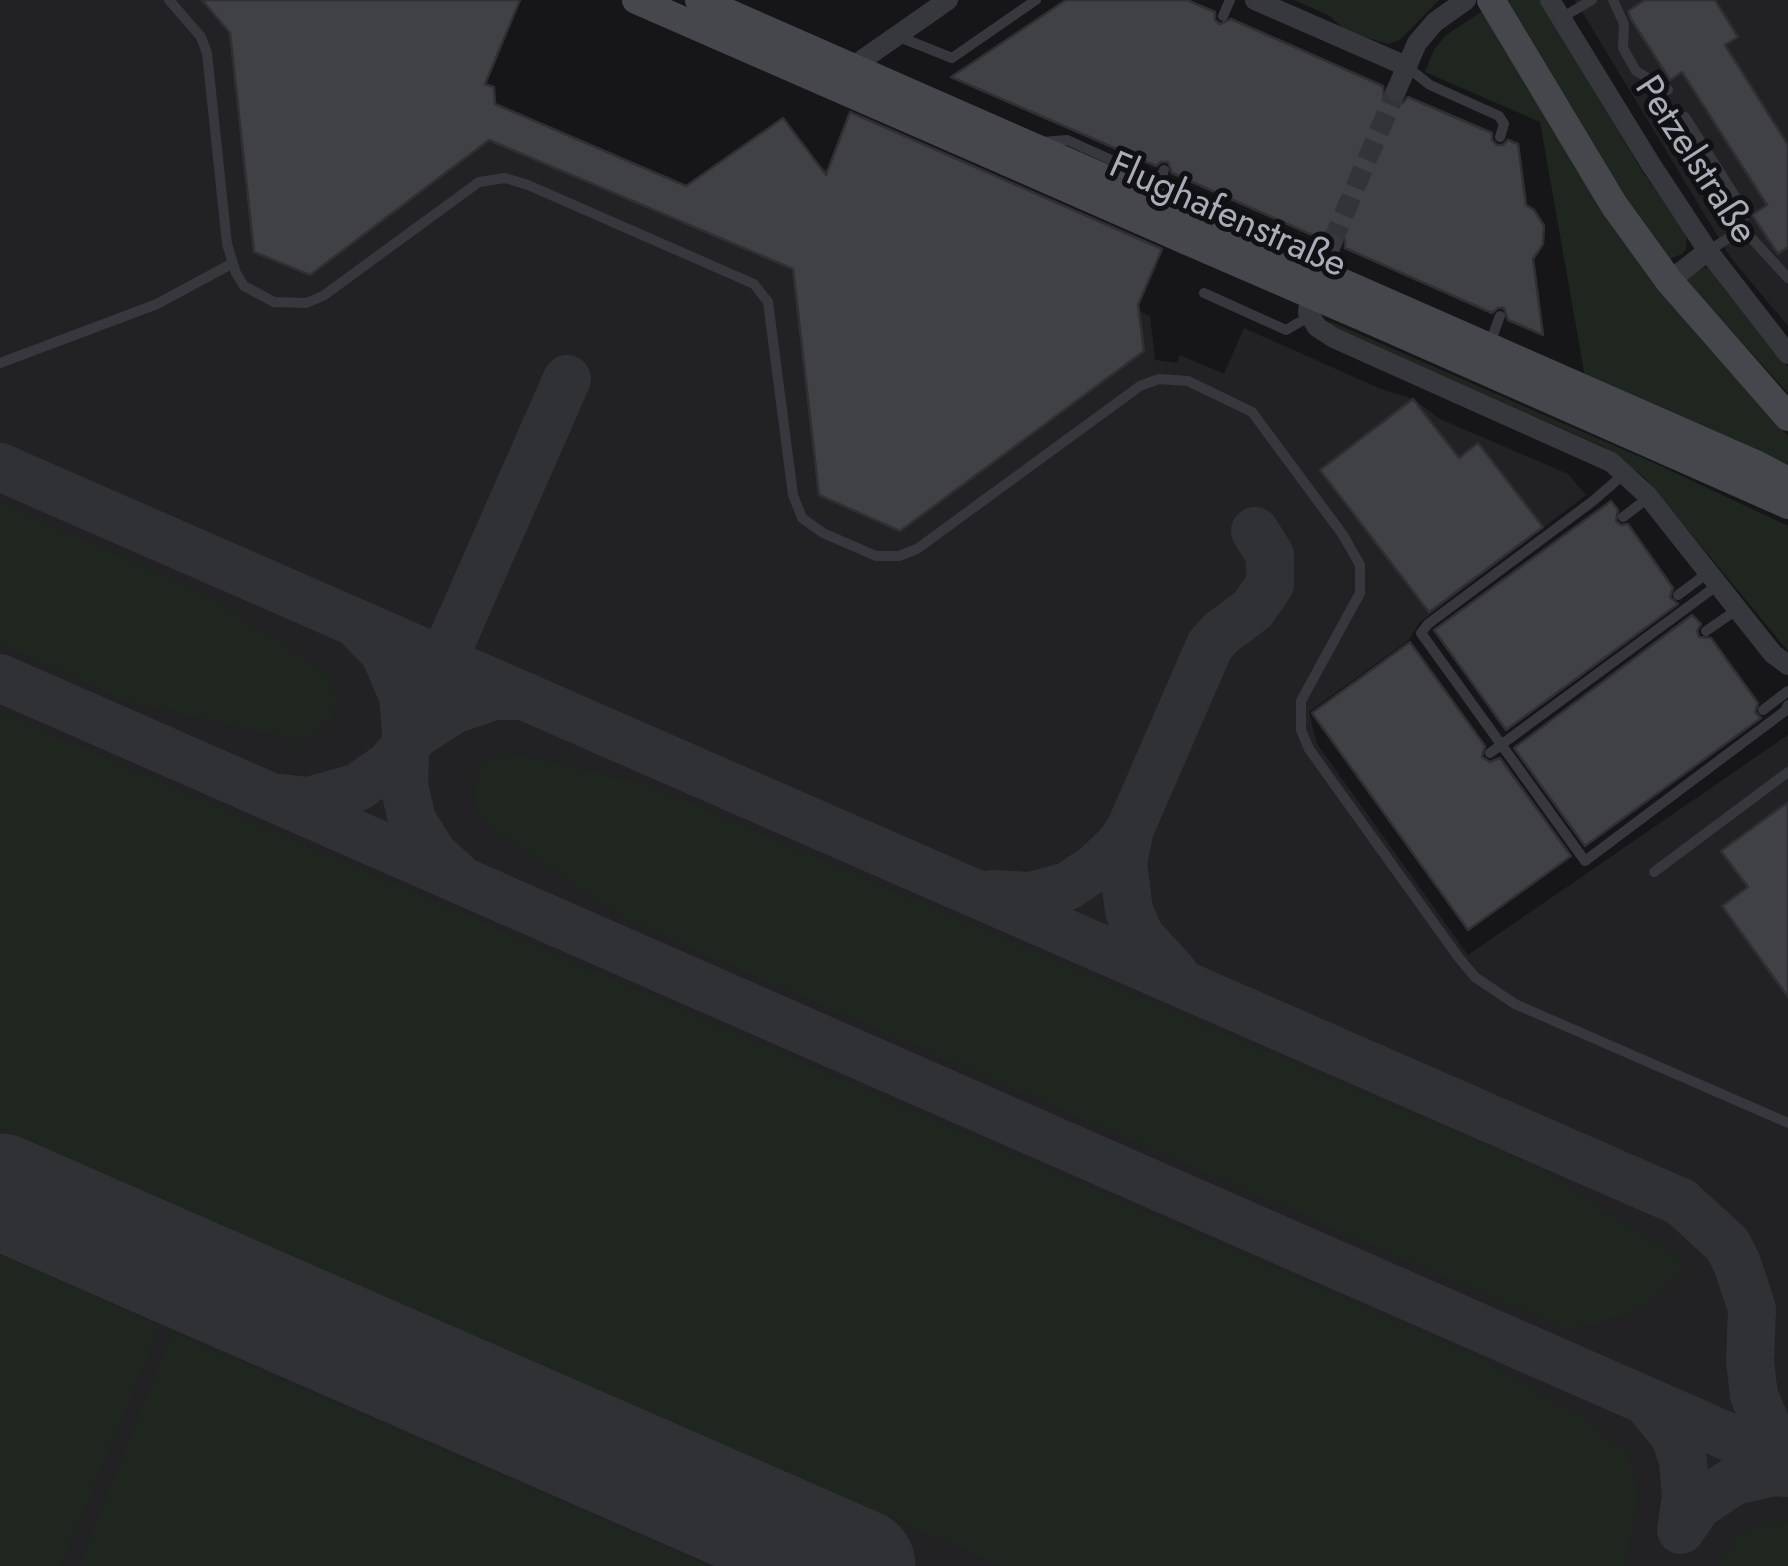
<!DOCTYPE html>
<meta charset="utf-8">
<style>
body{margin:0}
canvas{display:block;background:#161618}
</style>
<canvas width="1788" height="1566"></canvas>
<script>
const g = document.querySelector('canvas').getContext('2d');
g.lineJoin = 'round';
function paint(path, color) { g.fillStyle = color; g.fill(path, 'evenodd'); }
const poly = rows => new Path2D(rows.map(r => 'M' + r).join(''));
function strokePath(path, color, width, dash) { g.strokeStyle = color; g.lineWidth = width; g.lineCap = dash ? 'butt' : 'round'; g.setLineDash(dash || []); g.stroke(path); }
function write(font, color, halo, rows, align = 'center') {
  g.font = font + ' Jost,sans-serif'; g.lineWidth = 10; g.setLineDash([]); g.textBaseline = 'middle'; g.strokeStyle = halo; g.fillStyle = color; for (const [text, x, y, turn = 0] of rows) {
    g.save(); g.translate(x, y); g.rotate((+turn || 0) * Math.PI / 180); g.textAlign = isNaN(turn) ? turn : align; if (halo) g.strokeText(text, 0, 0); g.fillText(text, 0, 0); g.restore();
  }
}
const built = poly([
 [0,0,293,0,494,87,495,105,685,186,783,117,820,167,1150,316,1155,360,1177,363,1180,355,1224,374,1244,328,1381,389,1413,399,1440,419,1568,474,1586,495,1419,623,1409,640,1309,712,1317,744,1468,955,1788,735,1788,1566,0,1566],
 [1575,0,1788,0,1788,326,1731,258]
]);
const green = poly([
 [1294,0,1439,0,1400,40,1388,44,1348,32,1328,15],
 [1502,0,1540,0,1644,174,1687,236,1686,249,1682,254,1670,259,1658,252],
 [1484,10,1607,210,1699,337,1788,436,1788,472,1585,377,1540,122,1425,72,1434,50,1445,36],
 [1709,266,1788,367,1788,393,1683,278],
 [1327,320,1663,467,1788,526,1788,651,1644,477,1604,447,1337,329],
 [0,503,206,594,327,674,337,697,332,718,320,731,309,737,290,738,129,702,0,645],
 [0,712,1481,1358,1590,1423,1629,1456,1639,1496,1625,1566,1002,1566,0,1128],
 [507,752,645,784,1545,1171,1688,1265,1649,1300,1625,1316,1566,1330,627,920,487,825,474,806,478,771,489,759],
 [0,1255,161,1326,61,1566,0,1566],
 [172,1332,709,1566,78,1566],
 [1788,1520,1788,1566,1714,1566,1739,1536,1768,1522]
]);
const taxiway = poly([
 [0,467,1681,1202,1727,1244,1737,1263,1752,1309,1750,1361,1754,1395,1769,1431,1788,1454],
 [356,623,384,652,403,696,406,731,404,785,412,820,433,854,455,874],
 [0,678,1788,1463],
 [405,747,567,379],
 [281,798,308,801,358,787,389,765,416,734,453,710,494,696,525,696],
 [1130,829,1123,863,1129,911,1140,936,1174,973],
 [992,894,1031,896,1068,886,1096,867,1119,845,1130,829,1210,645,1221,633,1253,609,1270,584,1270,555,1255,531],
 [1646,1401,1675,1436,1683,1461,1686,1497,1681,1530],
 [1682,1528,1698,1505,1734,1481,1774,1472,1788,1473]
]);
const runway = poly([
 [0,1191,858,1566]
]);
const building = poly([
 [202,0,520,0,485,84,494,87,495,104,686,186,783,118,826,175,850,112,1162,249,1138,305,1144,351,900,531,819,495,793,269,489,140,310,275,254,252,230,33,202,0],
 [1066,0,1187,0,1215,12,1215,20,1220,24,1231,19,1383,86,1384,98,1391,104,1403,103,1408,97,1492,133,1492,140,1497,145,1503,145,1508,140,1518,144,1526,205,1534,210,1544,226,1543,244,1533,259,1543,335,1508,320,1504,308,1498,308,1492,313,1345,248,1345,240,1338,231,1329,230,1319,238,1172,173,1168,162,1161,162,1156,166,951,77,1066,0],
 [1645,0,1715,0,1738,37,1725,45,1788,145,1788,247,1778,254,1752,215,1767,205,1682,72,1670,80,1631,19,1628,11,1645,0],
 [1413,399,1459,458,1478,443,1543,527,1429,612,1320,470,1413,399],
 [1611,501,1618,510,1616,521,1621,525,1628,524,1673,588,1670,597,1678,604,1506,730,1434,630,1611,501],
 [1692,615,1701,624,1697,631,1699,637,1711,638,1758,703,1755,712,1761,718,1585,846,1514,748,1692,615],
 [1410,642,1485,746,1482,757,1490,762,1500,758,1571,856,1468,930,1312,713,1410,642],
 [1788,802,1788,997,1722,906,1748,887,1721,851,1788,802]
]);
const streetTunnel = poly([
 [1332,243,1396,91]
]);
const lane = poly([
 [169,0,201,37,207,53,227,244,236,273,244,286,274,302,306,303,323,296,479,182,505,178,528,185,754,284,768,302,793,495,802,518,823,533,876,556,899,556,917,549,1140,386,1159,379,1188,381,1252,412,1343,535,1360,565,1360,593,1301,701,1301,730,1309,749,1459,958,1475,977,1515,1004,1788,1123],
 [1613,0,1624,24,1623,48,1636,71,1668,90],
 [1223,16,1230,0],
 [1561,18,1592,0],
 [897,36,952,58,1036,0],
 [1406,66,1430,85,1499,116,1504,124,1500,137],
 [1685,117,1743,209,1743,229,1788,278],
 [1042,142,1067,140,1149,177,1162,176,1164,170],
 [1708,251,1743,229],
 [1204,293,1286,330,1310,316],
 [1490,343,1500,316],
 [0,363,157,304,233,263],
 [1624,474,1593,501,1428,624,1421,633,1585,861,1785,711,1788,705],
 [1623,517,1648,498],
 [1678,595,1709,572],
 [1706,631,1738,609],
 [1763,710,1788,691],
 [1490,753,1719,584],
 [1654,872,1788,772]
]);
const street = poly([
 [1255,0,1406,66],
 [1550,0,1650,163,1708,251,1788,354],
 [852,67,948,0],
 [1396,91,1417,43,1435,22,1466,0],
 [1332,243,1310,297,1308,312,1317,327,1334,338,1611,462,1647,495,1773,654,1788,665],
 [1669,281,1708,251]
]);
const secondary = poly([
 [699,0,1758,465,1788,481],
 [1491,0,1614,205,1669,281,1788,417],
 [1007,162,1187,241],
 [1381,325,1788,505]
]);
const secondaryBridge = poly([
 [636,0,1007,162],
 [1187,241,1381,325]
]);
const streetNames = [
 ["Petzelstraße",1694,161,57],
 ["Flughafenstraße",1227,217,24]
];
paint(built, '#222225');
paint(green, '#1e261f');
strokePath(taxiway, '#303135', 48);
strokePath(runway, '#303135', 115);
paint(building, '#404145');
strokePath(building, '#303034', 2.5);
strokePath(streetTunnel, '#333438', 20, [20, 10]);
strokePath(lane, '#37383d', 10);
strokePath(street, '#37383d', 20);
strokePath(secondary, '#45474d', 28);
strokePath(secondaryBridge, '#45474d', 28);
write('38px', '#a8adb8', '#111113', streetNames);
</script>
